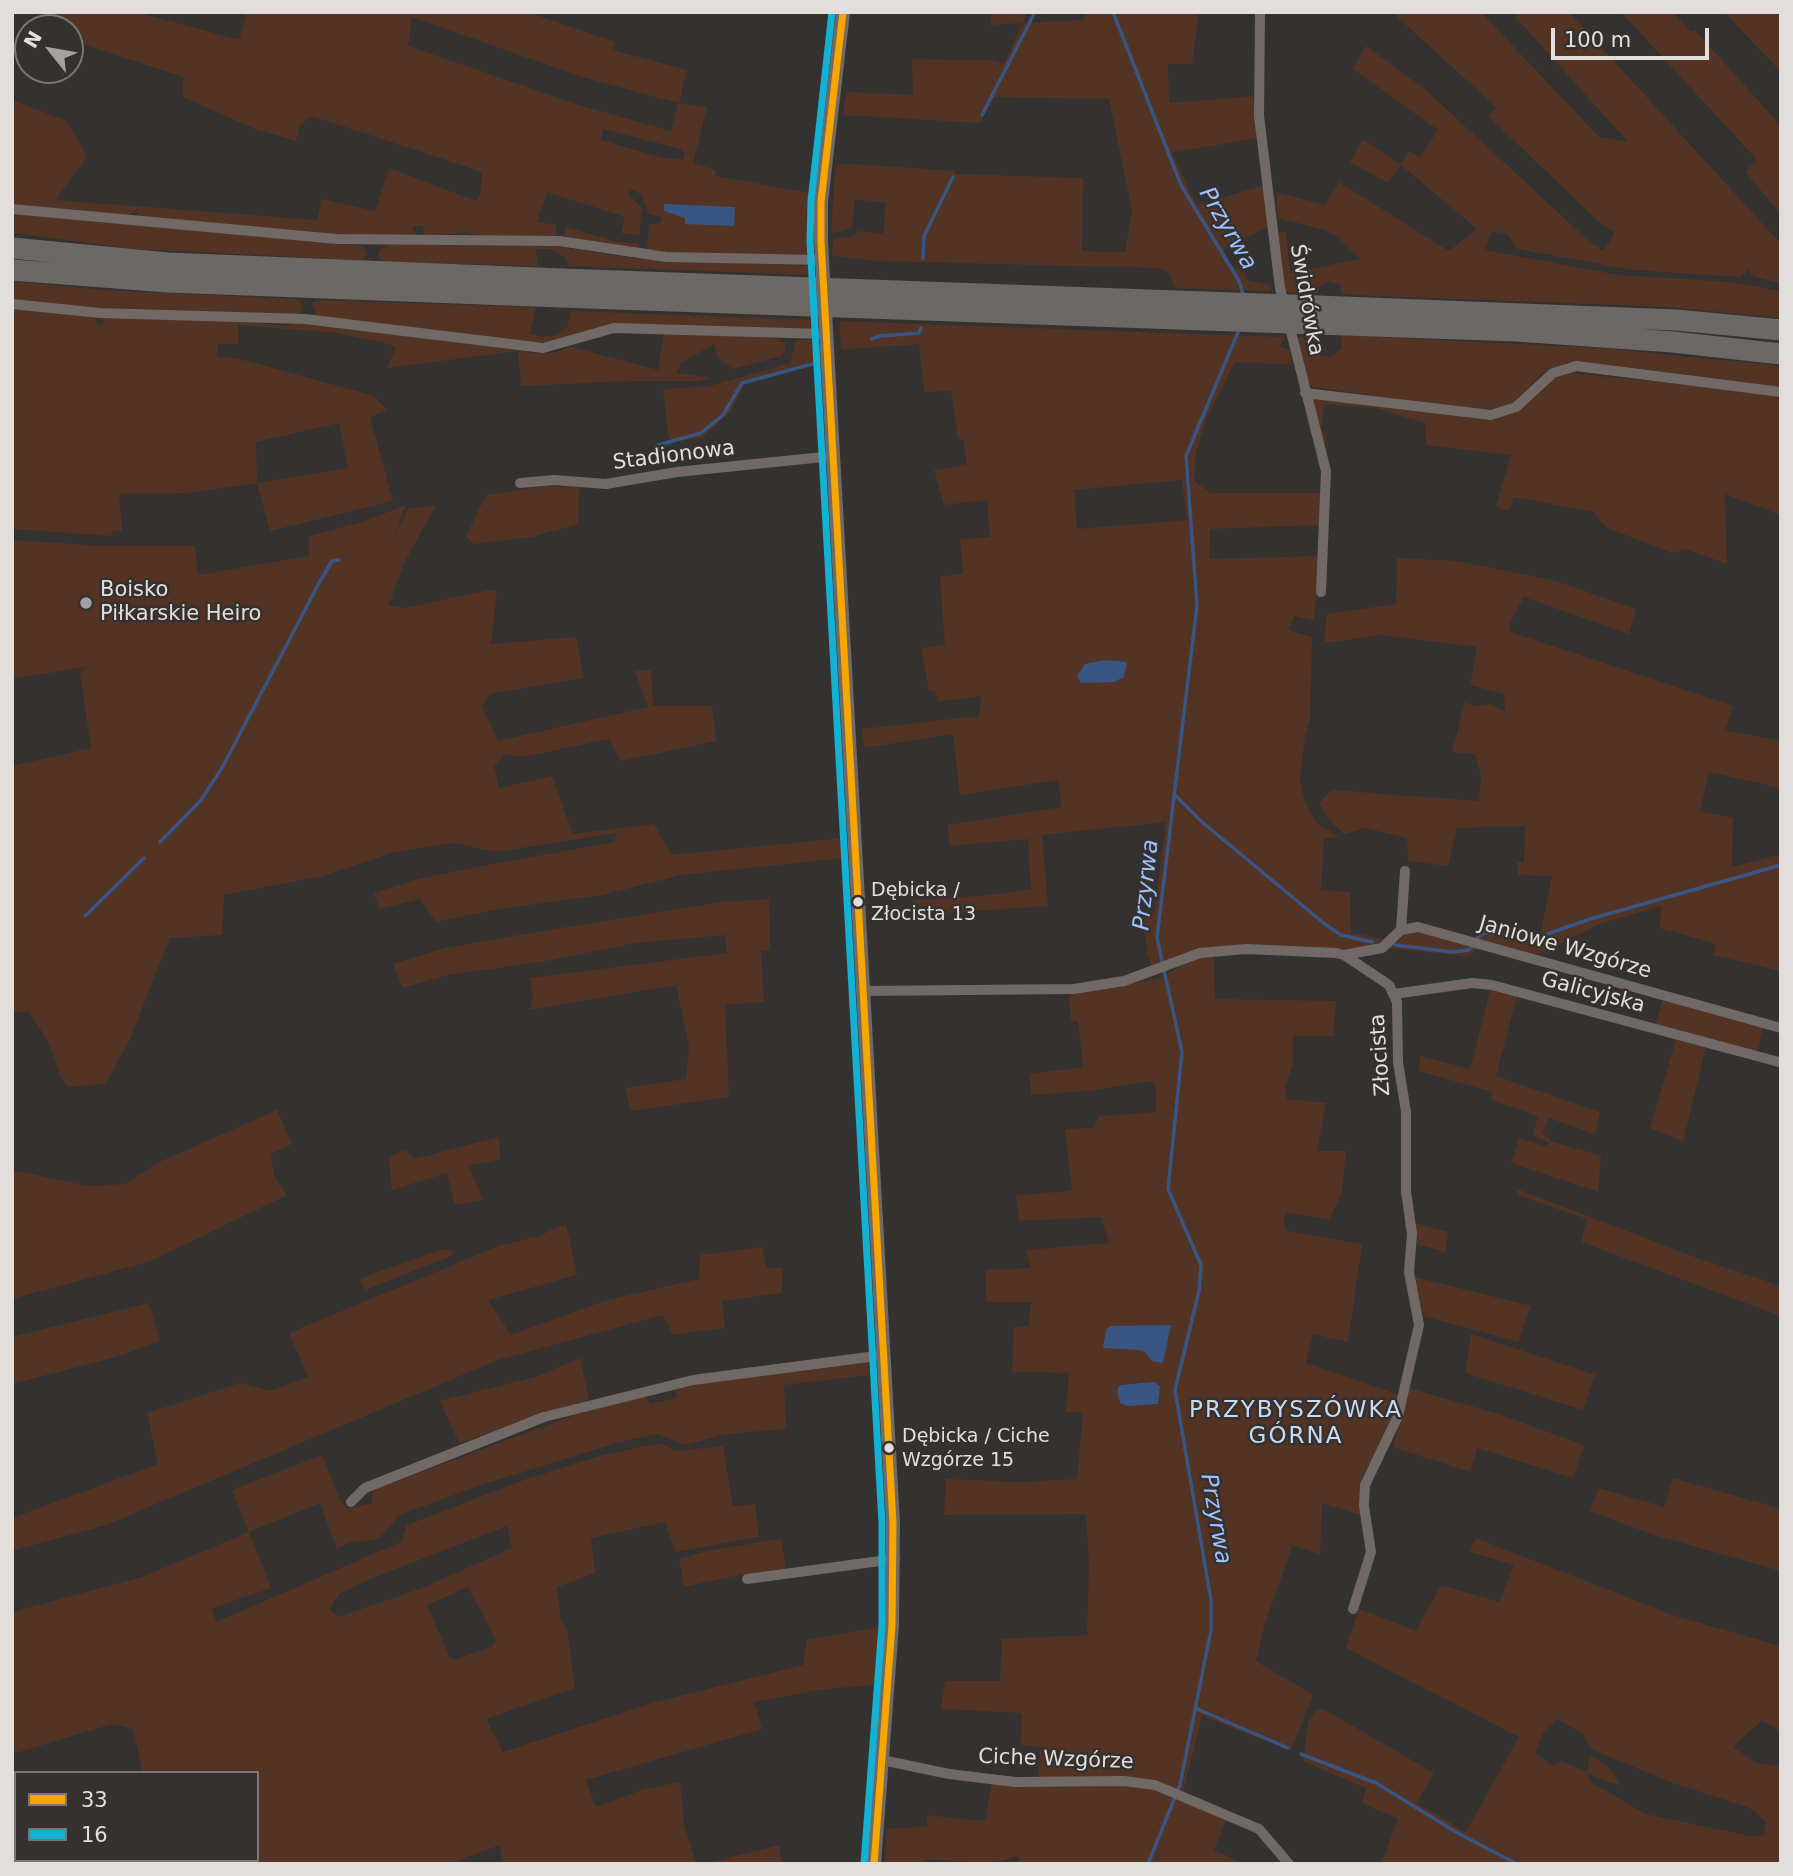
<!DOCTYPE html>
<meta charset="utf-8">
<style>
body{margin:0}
#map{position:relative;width:1793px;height:1876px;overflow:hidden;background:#343230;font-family:"DejaVu Sans",sans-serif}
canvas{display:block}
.frame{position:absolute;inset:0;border:14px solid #e1dedc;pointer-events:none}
.legend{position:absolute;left:14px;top:1771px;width:245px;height:91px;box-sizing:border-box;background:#35312f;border:2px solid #7a7674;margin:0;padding:9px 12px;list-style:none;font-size:21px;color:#e1dedc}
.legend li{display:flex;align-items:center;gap:14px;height:35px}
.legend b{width:35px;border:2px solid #7a7674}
.north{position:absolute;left:14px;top:14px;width:70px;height:70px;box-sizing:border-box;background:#35312f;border:2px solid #7a7674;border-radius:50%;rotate:301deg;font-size:19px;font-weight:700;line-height:28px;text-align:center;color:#e1dedc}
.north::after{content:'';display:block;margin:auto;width:24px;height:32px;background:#a4a2a0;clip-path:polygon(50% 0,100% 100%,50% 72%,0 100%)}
.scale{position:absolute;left:1551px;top:28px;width:158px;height:32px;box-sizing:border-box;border:4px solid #e1dedc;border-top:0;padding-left:9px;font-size:21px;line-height:24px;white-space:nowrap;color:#e1dedc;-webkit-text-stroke:5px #35312f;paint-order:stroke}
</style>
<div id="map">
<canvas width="1793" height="1876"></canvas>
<div class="frame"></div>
<ul class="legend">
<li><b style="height:9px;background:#f7a600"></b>33</li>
<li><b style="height:9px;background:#13b2d5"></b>16</li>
</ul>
<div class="north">N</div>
<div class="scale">100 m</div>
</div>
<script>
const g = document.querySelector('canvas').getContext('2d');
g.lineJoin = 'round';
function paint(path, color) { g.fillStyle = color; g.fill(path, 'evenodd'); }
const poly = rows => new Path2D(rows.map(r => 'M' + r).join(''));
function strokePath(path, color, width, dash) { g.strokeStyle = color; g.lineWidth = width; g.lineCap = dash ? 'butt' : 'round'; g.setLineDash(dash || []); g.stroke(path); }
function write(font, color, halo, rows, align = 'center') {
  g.font = font + ' "DejaVu Sans",sans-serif'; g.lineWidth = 5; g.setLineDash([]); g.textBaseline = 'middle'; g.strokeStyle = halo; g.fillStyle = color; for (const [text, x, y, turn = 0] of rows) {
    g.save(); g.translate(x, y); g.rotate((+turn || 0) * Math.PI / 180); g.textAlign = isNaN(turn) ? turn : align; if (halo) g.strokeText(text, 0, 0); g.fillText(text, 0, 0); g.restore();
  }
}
const green = poly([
 [48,12,137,12,239,40,247,12,528,12,615,42,613,50,687,70,679,103,707,107,693,163,716,170,715,176,810,193,813,169,818,171,815,250,811,255,777,254,772,257,655,253,647,249,649,225,661,222,661,217,649,214,640,193,629,189,630,196,642,208,639,235,621,233,625,217,547,192,537,222,556,225,556,236,488,237,466,232,430,237,424,234,423,225,412,227,417,236,378,237,138,217,137,209,128,215,12,204,12,100,67,121,87,157,55,200,317,220,322,199,375,211,389,168,476,201,480,196,482,172,312,116,300,125,296,141,255,129,183,97,183,77,70,40,70,28,40,28],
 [412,17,582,77,678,103,671,131,582,106,408,46],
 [603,129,681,149,685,153,683,160,663,158,601,140],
 [992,12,1028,12,1023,23,1082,20,1088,12,1199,12,1192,64,1168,64,1169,103,1253,96,1258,138,1171,153,1197,205,1266,185,1271,225,1223,250,1232,266,1245,273,1247,280,1268,285,1271,291,1175,288,1170,274,1159,268,877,261,832,256,833,239,851,237,858,231,883,234,886,203,855,199,852,226,845,231,831,233,835,169,838,163,956,171,955,174,1083,178,1082,251,1125,252,1132,210,1109,99,994,97,980,123,843,115,846,92,913,95,912,59,991,60,1004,64,1022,23,990,25],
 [1392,12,1481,12,1599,137,1628,142,1511,12,1569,12,1781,244,1781,283,1754,277,1748,270,1741,277,1634,270,1533,252,1516,248,1507,234,1491,231,1485,250,1618,275,1731,282,1781,291,1781,318,1668,307,1354,295,1341,293,1341,285,1328,281,1318,288,1318,293,1285,292,1278,232,1286,232,1290,273,1360,259,1337,236,1321,229,1278,218,1276,192,1325,205,1339,182,1449,251,1477,229,1401,165,1388,183,1350,162,1363,139,1400,164,1409,151,1420,157,1438,130,1353,69,1366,46,1427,91,1590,242,1603,251,1615,233,1597,220,1489,117,1496,107],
 [1621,12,1672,12,1691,32,1695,30,1781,126,1781,214,1745,172,1757,160],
 [1724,12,1781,12,1781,72],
 [12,214,363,246,367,256,360,260,135,249,12,233],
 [565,227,618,242,638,243,640,247,637,251,565,237],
 [391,244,548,245,638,259,808,266,815,271,815,275,568,266,566,258,551,249,536,249,538,266,382,262,378,255,380,249],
 [12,281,103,290,294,299,300,300,302,311,296,315,70,306,12,299],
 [316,300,533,307,536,309,530,334,544,337,556,335,567,327,571,311,819,320,811,329,611,326,549,342,532,343,316,316,312,304],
 [16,309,94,317,98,325,103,325,104,318,239,321,285,326,294,323,441,340,519,351,532,353,553,353,572,347,658,370,664,333,773,337,785,343,785,350,781,356,733,369,717,357,714,344,681,363,677,373,710,378,700,381,632,381,521,386,518,351,387,368,396,348,389,344,338,333,238,325,238,344,218,344,217,356,248,361,374,396,387,410,370,417,393,501,270,531,257,483,189,493,119,494,122,531,113,531,111,536,12,529,12,310],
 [339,423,348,468,257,483,256,442],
 [839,321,1284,337,1280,347,1289,350,1292,365,1235,362,1207,417,1196,453,1194,481,1211,493,1322,493,1321,525,1210,529,1209,559,1319,556,1314,621,1295,616,1288,630,1312,637,1310,720,1305,736,1300,781,1305,802,1316,822,1339,837,1324,839,1321,890,1350,892,1351,933,1384,939,1372,947,1344,950,1212,947,1191,951,1153,968,1148,956,1142,917,1154,914,1166,822,1042,835,1048,906,917,915,914,900,982,896,1031,889,1028,839,950,846,947,825,1062,807,1058,780,960,795,953,734,864,748,862,729,979,716,981,696,938,702,936,692,929,691,921,648,945,645,940,577,963,573,960,539,990,537,987,500,944,505,934,470,967,464,963,440,958,438,951,391,924,392,919,344,841,350],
 [1182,480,1187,520,1077,529,1074,490],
 [1341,335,1601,348,1781,366,1781,388,1569,362,1545,371,1514,402,1496,408,1479,410,1313,387,1309,383,1295,337,1303,337,1313,354,1329,357,1342,349],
 [796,340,816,340,820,346,822,368,818,365,746,382,731,411,702,438,669,442,663,389,710,386,790,363],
 [1571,373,1766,393,1781,399,1781,515,1725,494,1727,564,1686,549,1672,553,1605,527,1594,512,1514,497,1509,511,1496,506,1511,455,1426,445,1425,423,1375,408,1324,404,1322,428,1328,445,1323,442,1313,404,1315,399,1491,420,1515,413,1556,377],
 [545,486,579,487,578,524,532,537,474,544,466,536,486,495],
 [406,505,394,537,408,509,436,505,404,563,389,605,404,608,490,590,497,591,491,644,576,637,584,678,490,694,482,706,498,741,648,707,635,671,651,670,653,706,712,706,716,741,621,761,609,739,524,757,505,754,494,767,499,788,552,776,573,834,654,824,671,855,843,838,844,858,681,875,603,895,499,909,436,922,419,899,379,909,374,893,418,879,476,867,615,842,616,833,496,852,453,843,394,852,323,876,224,895,222,935,170,938,130,1039,106,1084,68,1087,61,1078,48,1041,29,1012,14,1013,12,766,91,748,80,673,86,667,12,679,12,540,102,546,195,546,198,575,309,556,309,536,362,522],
 [1397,558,1457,561,1553,580,1636,609,1629,634,1524,597,1509,624,1510,632,1733,706,1725,730,1781,741,1781,788,1709,772,1700,811,1733,818,1732,867,1781,854,1781,971,1713,955,1716,944,1660,928,1661,906,1599,924,1545,952,1534,954,1473,937,1480,930,1498,928,1541,932,1552,876,1518,875,1517,862,1524,862,1525,826,1457,828,1448,866,1408,861,1407,838,1365,828,1345,834,1329,820,1319,803,1332,790,1479,801,1481,776,1475,754,1452,752,1465,702,1473,706,1491,704,1505,712,1504,694,1470,685,1477,647,1382,635,1324,643,1327,614,1396,604],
 [769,899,770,950,761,951,764,1002,725,1005,729,1097,631,1111,625,1088,686,1079,689,1047,676,985,530,1010,533,997,529,978,727,953,725,935,635,943,541,962,447,975,403,988,393,964,445,948,536,932,721,902],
 [1410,932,1427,933,1479,947,1469,957,1388,948],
 [1214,955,1215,999,1336,1001,1333,1036,1293,1036,1293,1063,1285,1087,1287,1099,1326,1103,1317,1151,1346,1151,1342,1191,1330,1219,1287,1213,1283,1220,1287,1231,1362,1244,1348,1342,1313,1334,1306,1363,1400,1395,1385,1435,1361,1478,1360,1515,1322,1503,1320,1555,1293,1545,1265,1623,1256,1661,1313,1695,1291,1751,1202,1716,1183,1793,1158,1783,1038,1779,1041,1747,1021,1745,1022,1713,941,1709,945,1681,1000,1681,1002,1639,1087,1635,1089,1563,1086,1514,944,1515,946,1479,1021,1482,1077,1479,1083,1413,1066,1412,1069,1373,1012,1372,1014,1327,1029,1326,1031,1302,986,1302,986,1270,1031,1268,1026,1250,1109,1243,1101,1217,1019,1221,1016,1195,1072,1191,1065,1129,1094,1128,1099,1116,1156,1112,1156,1089,1152,1081,1088,1091,1031,1095,1030,1074,1083,1067,1078,1021,1071,1022,1069,995,1157,979,1197,958],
 [1491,988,1517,996,1496,1076,1600,1112,1595,1134,1549,1118,1542,1132,1551,1141,1601,1156,1598,1192,1511,1163,1519,1138,1547,1147,1548,1142,1533,1135,1538,1116,1491,1100,1492,1092,1419,1071,1420,1056,1470,1069],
 [1663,999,1763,1027,1757,1054,1655,1026],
 [1676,1039,1706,1047,1683,1141,1650,1128],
 [277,1110,292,1144,271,1154,274,1175,287,1195,151,1261,12,1299,12,1170,88,1186,125,1184,157,1163],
 [499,1137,500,1159,469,1166,483,1200,455,1205,447,1173,392,1190,389,1157,406,1150,414,1159],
 [1517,1189,1700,1259,1781,1286,1781,1316,1581,1242,1587,1219,1517,1195],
 [1415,1223,1448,1232,1445,1252,1417,1244],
 [566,1224,577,1275,488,1300,511,1335,607,1300,699,1279,700,1255,762,1247,767,1268,783,1268,782,1293,722,1301,725,1328,673,1335,663,1315,498,1360,106,1525,12,1551,12,1518,158,1464,147,1413,240,1383,270,1391,308,1377,289,1333,501,1245,536,1237],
 [443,1249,455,1252,447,1258,365,1290,361,1284,361,1278],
 [1414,1277,1531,1306,1518,1342,1424,1316],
 [149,1303,160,1341,116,1357,12,1384,12,1337],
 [1471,1334,1595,1375,1583,1410,1465,1373],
 [580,1358,589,1400,459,1443,440,1401,535,1377],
 [868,1361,869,1375,784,1385,786,1429,726,1434,685,1445,658,1434,620,1442,484,1484,399,1515,379,1539,348,1543,337,1549,320,1503,249,1532,271,1588,212,1608,216,1622,401,1542,407,1525,524,1480,596,1457,644,1446,661,1444,675,1451,723,1446,733,1506,755,1504,759,1537,675,1552,665,1522,591,1538,595,1573,557,1587,561,1621,567,1630,575,1688,486,1719,503,1752,652,1703,803,1665,807,1640,878,1627,875,1685,825,1689,754,1702,762,1729,586,1780,596,1807,645,1789,680,1782,684,1825,697,1864,503,1864,500,1845,449,1864,125,1864,139,1860,257,1860,257,1773,143,1773,133,1729,112,1724,12,1754,12,1612,142,1577,249,1532,232,1490,322,1455,338,1496,347,1509,372,1503,373,1490,591,1409,645,1394,650,1404,677,1398,675,1389,679,1385],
 [507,1526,512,1548,425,1587,338,1617,330,1609,339,1594,365,1581],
 [468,1587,496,1640,493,1646,454,1660,450,1658,427,1605],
 [1409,1388,1498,1414,1584,1445,1573,1478,1477,1448,1470,1472,1393,1447],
 [1673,1478,1781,1509,1781,1571,1654,1535,1590,1511,1599,1488,1664,1507],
 [1476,1538,1675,1616,1781,1646,1781,1732,1762,1720,1733,1747,1755,1762,1781,1766,1781,1864,1381,1864,1398,1819,1362,1803,1366,1788,1303,1761,1308,1722,1317,1709,1325,1710,1434,1773,1417,1803,1466,1832,1519,1737,1346,1648,1359,1609,1416,1631,1441,1585,1499,1602,1514,1565,1470,1552],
 [1557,1719,1582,1733,1593,1750,1673,1783,1750,1808,1766,1822,1764,1835,1751,1836,1645,1814,1589,1781,1588,1773,1607,1782,1621,1785,1611,1769,1590,1755,1587,1772,1561,1761,1553,1766,1535,1753,1544,1731],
 [781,1539,786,1569,744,1574,684,1587,679,1559,707,1551],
 [992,1782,1027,1787,1124,1785,1147,1787,1226,1820,1214,1850,1240,1862,1018,1864,1018,1856,990,1864,927,1859,915,1864,884,1864,887,1829,927,1826,927,1815,985,1821],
 [780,1845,781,1864,703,1864]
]);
const water = poly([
 [664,204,735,207,734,226,685,224,685,218,664,211],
 [1103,660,1127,662,1124,677,1114,682,1081,683,1077,676,1085,664],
 [1171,1325,1163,1363,1152,1361,1145,1352,1139,1350,1103,1348,1106,1330,1110,1326],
 [1154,1382,1160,1386,1158,1404,1128,1406,1120,1403,1117,1390,1120,1385]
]);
const stream = poly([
 [1113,12,1181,185,1239,281,1244,297],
 [982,115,1035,12],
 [923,258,924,236,953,177],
 [872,339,880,336,919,333,921,328],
 [658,445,701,433,723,415,742,383,816,363],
 [1175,795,1202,822,1326,925,1341,935,1372,942],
 [160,842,201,800,222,768,319,583,332,561,339,560],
 [85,916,144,858],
 [1478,937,1484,933,1536,938,1590,919,1781,865],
 [1395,945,1453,952,1469,950,1473,945],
 [1197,1709,1288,1748],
 [1301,1754,1376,1783,1456,1832,1517,1864],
 [1148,1864,1180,1785,1211,1630,1211,1600,1175,1390,1199,1291,1201,1265,1168,1189,1182,1052,1157,938,1197,605,1186,456,1239,330]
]);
const minor = poly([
 [1260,12,1259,116,1280,288,1326,471,1321,592],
 [12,209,337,239,559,241,666,257,822,260],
 [12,304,100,313,305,319,543,348,614,328,825,334],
 [1305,393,1491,415,1516,407,1553,373,1576,366,1781,392],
 [520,483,554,480,606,484,677,472,833,456],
 [1401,930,1405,871],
 [1344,955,1382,948,1401,930,1418,927,1781,1028],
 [863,991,1074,989,1124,981,1200,953,1246,949,1336,953,1344,955,1389,985,1397,1002,1398,1062,1406,1112,1406,1191,1412,1234,1409,1272,1419,1325,1398,1416,1365,1485,1364,1506,1371,1552,1353,1609],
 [1394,994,1472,983,1492,985,1779,1062],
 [351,1502,365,1488,544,1417,693,1380,884,1355],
 [747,1579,895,1559],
 [882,1760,949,1774,1015,1782,1124,1781,1155,1785,1259,1829,1289,1864]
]);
const tertiary = poly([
 [843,12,821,202,821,241,893,1523,892,1625,874,1864]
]);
const motorway = poly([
 [12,248,168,263,562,279],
 [12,270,168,282,561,297],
 [1317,306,1676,320,1781,330],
 [1317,324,1517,331,1673,342,1781,354]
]);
const motorwayBridge = poly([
 [562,279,1317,306],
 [561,297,1317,324]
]);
const bus1 = poly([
 [843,12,821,202,821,241,893,1523,892,1625,874,1864]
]);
const bus2 = poly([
 [832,12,811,201,810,241,882,1523,882,1625,864,1863]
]);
const markers = [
 [86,603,7,"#a4a2a0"],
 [858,902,6,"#e1dedc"],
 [889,1448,6,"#e1dedc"]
];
const busNames = [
 ["Dębicka /",871,891],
 ["Złocista 13",871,915],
 ["Dębicka / Ciche",902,1437],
 ["Wzgórze 15",902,1461]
];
const streetNames = [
 ["Świdrówka",1306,300,80],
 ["Stadionowa",674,456,-7],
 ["Janiowe Wzgórze",1565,948,16],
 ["Galicyjska",1593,993,15],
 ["Złocista",1381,1055,-94],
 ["Ciche Wzgórze",1056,1760,2]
];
const poiNames = [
 ["Boisko",100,591],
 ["Piłkarskie Heiro",100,615]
];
const waterNames = [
 ["Przyrwa",1227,229,60],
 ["Przyrwa",1147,885,-84],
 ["Przyrwa",1215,1519,80]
];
const neighbourhoodNames = [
 ["PRZYBYSZÓWKA",1296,1411],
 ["GÓRNA",1296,1437]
];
paint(green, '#533324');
paint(water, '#395583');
strokePath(stream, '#395583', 3.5);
strokePath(minor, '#716966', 10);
strokePath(tertiary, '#716966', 14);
strokePath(motorway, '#6c6866', 21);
strokePath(motorwayBridge, '#6c6866', 21);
strokePath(bus1, '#f7a600', 7);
strokePath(bus2, '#13b2d5', 7);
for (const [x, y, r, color] of markers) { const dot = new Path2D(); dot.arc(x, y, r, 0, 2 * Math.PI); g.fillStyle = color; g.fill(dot); strokePath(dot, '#35312f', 2.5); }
write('19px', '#e1dedc', '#35312f', busNames, 'left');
write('21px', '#e1dedc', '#35312f', streetNames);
write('21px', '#e1dedc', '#35312f', poiNames, 'left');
write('italic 23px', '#9cc2ff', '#35312f', waterNames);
g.letterSpacing = '2px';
write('23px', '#c8d9f2', '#35312f', neighbourhoodNames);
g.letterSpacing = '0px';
</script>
